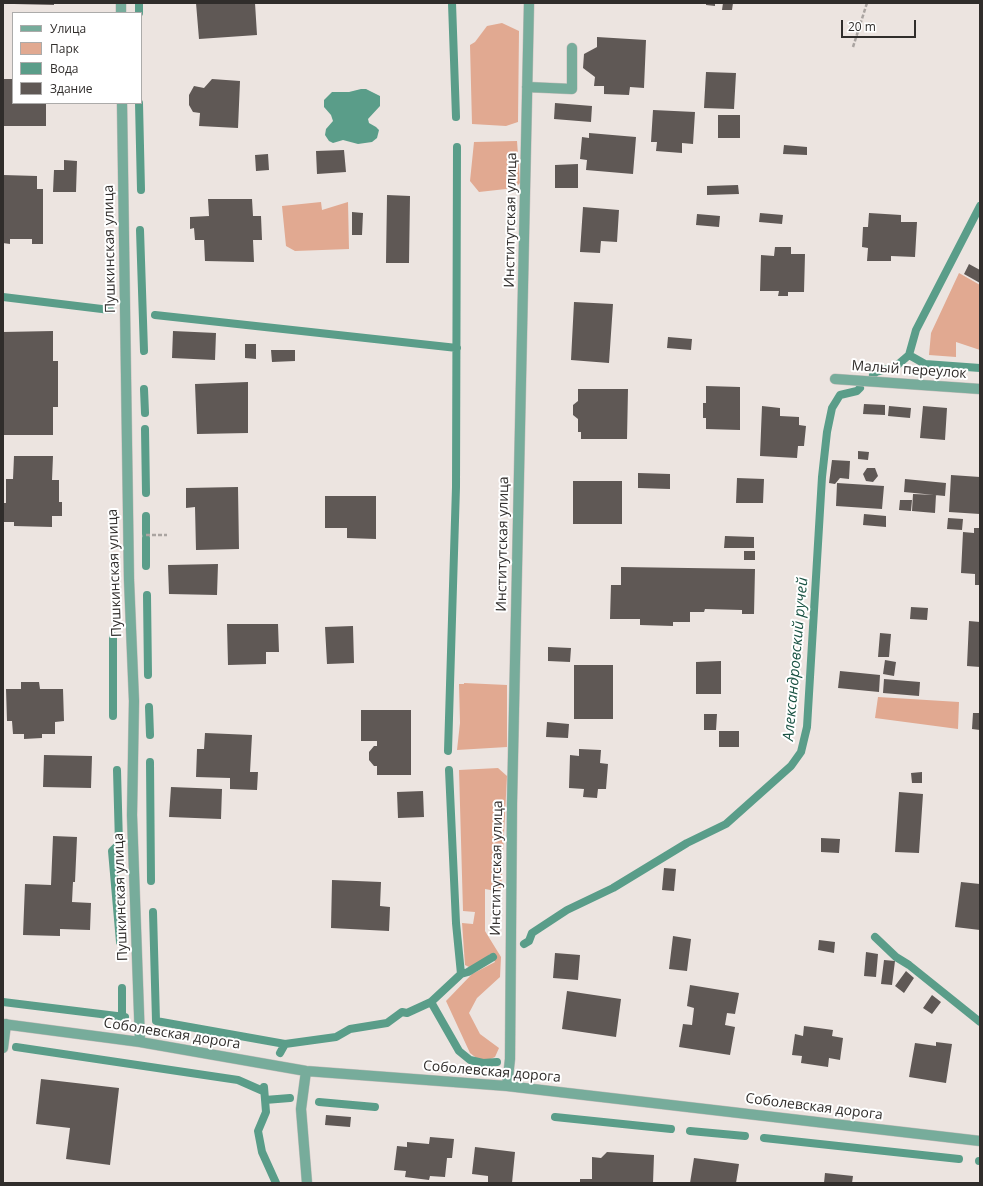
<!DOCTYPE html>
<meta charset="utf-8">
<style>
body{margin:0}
#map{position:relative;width:983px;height:1186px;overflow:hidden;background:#ece4e0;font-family:"Open Sans",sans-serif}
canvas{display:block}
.frame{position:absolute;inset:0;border:4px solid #302d2b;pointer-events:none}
.legend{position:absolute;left:12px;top:12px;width:130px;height:92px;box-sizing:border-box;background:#fff;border:1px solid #acabaa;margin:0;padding:5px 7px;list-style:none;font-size:12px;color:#302d2b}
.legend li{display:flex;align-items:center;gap:8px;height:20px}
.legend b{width:20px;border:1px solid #acabaa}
.scale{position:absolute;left:841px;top:20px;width:75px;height:18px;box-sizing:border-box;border:2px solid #302d2b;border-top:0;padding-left:5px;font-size:12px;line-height:14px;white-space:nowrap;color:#302d2b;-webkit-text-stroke:3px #fff;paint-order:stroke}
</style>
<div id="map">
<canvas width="983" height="1186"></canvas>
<div class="frame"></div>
<ul class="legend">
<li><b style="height:5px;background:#77ac9b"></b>Улица</li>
<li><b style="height:11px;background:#e1a991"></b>Парк</li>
<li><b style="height:11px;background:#5a9d89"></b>Вода</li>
<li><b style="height:11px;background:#5f5855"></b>Здание</li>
</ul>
<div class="scale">20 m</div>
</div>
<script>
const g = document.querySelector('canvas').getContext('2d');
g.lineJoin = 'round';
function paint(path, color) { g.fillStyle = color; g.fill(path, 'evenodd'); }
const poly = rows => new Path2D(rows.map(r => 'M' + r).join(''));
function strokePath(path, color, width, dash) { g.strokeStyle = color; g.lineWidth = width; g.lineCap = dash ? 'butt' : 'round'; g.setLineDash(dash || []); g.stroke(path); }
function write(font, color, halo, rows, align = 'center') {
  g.font = font + ' "Open Sans",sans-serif'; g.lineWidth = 4; g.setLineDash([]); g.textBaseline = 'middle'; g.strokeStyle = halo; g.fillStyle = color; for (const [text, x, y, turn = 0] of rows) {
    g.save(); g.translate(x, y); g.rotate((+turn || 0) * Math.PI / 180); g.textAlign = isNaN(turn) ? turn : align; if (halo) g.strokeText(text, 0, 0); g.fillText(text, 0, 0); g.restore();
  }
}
const green = poly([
 [502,23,519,31,518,122,506,126,472,124,470,45,475,42,487,26],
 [517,141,520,183,515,188,479,192,470,181,474,142],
 [321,202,322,210,348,202,349,249,295,251,286,246,282,206],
 [959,273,980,285,980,350,956,342,956,357,929,355,931,333],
 [464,683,507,685,507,747,457,750,460,723,459,684,464,684],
 [878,697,959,702,958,729,875,718],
 [498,768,507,776,501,892,485,889,485,931,501,957,500,977,477,998,469,1013,480,1034,499,1048,495,1057,488,1060,479,1060,470,1053,446,1001,472,974,495,962,490,954,473,969,465,965,462,923,473,924,475,912,463,911,459,770]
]);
const water = poly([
 [361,89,366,89,380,96,380,106,368,119,369,123,376,127,379,130,377,138,372,142,358,144,343,140,333,143,329,141,325,135,326,129,333,121,331,115,324,107,324,100,332,92,349,92]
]);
const stream = poly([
 [139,3,139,13],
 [452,3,456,117],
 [139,103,141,190],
 [140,230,144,351],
 [3,297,110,310],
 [155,315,457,348],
 [909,355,925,364,980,368],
 [873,375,876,372,895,367,909,355,916,330,980,206],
 [144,389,145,413],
 [145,429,146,493],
 [146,516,146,534],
 [146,566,146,538],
 [147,595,148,675],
 [113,636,113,716],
 [149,707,150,735],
 [448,751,456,487,457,147],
 [150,762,151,881],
 [117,770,119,844,112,851,120,942],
 [449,770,456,923,461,974],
 [153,912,156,1021,285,1044],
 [875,937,896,957,909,965,980,1022],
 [524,944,529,941,532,933,567,910,613,888,687,843,726,824,791,766,801,752,807,727,822,477,827,432,832,408,840,395,857,391,860,388],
 [122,988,122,1016],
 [3,1002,125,1017],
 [431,1002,459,1051,470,1060,483,1063,497,1062],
 [16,1047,238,1080,263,1091],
 [280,1053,285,1044,336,1037,350,1029,387,1023,402,1012,407,1013,431,1002,461,974,468,972,493,957],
 [264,1087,266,1112,258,1131,262,1152,276,1183],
 [265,1100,290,1098],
 [319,1102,375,1107],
 [555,1117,671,1129],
 [690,1131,745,1136],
 [764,1138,959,1159],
 [979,1161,980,1161]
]);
const building = poly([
 [14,3,54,3,54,5,14,4],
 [196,3,255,3,257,35,199,39],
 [706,3,715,3,715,6,706,5],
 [723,3,733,3,732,10,722,10],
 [597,37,646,40,644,88,630,87,629,95,604,94,604,86,594,86,595,77,583,68,584,54,597,47],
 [706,72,736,73,734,109,704,108],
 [3,79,13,79,13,103,46,103,46,126,3,126],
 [212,79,240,81,238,128,199,126,200,113,193,112,189,105,189,95,194,86,204,88],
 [555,103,592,106,591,122,554,119],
 [653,110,695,112,693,144,682,143,682,153,656,151,657,142,651,142],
 [718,115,740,115,740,138,718,138],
 [589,133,636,137,633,174,586,170,587,160,580,159,582,137,589,138],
 [784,145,807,147,807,155,783,154],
 [344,150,346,172,317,174,316,151],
 [268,154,269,170,256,171,255,155],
 [64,160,77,161,76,192,53,192,54,170,64,170],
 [578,164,578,188,555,188,555,165],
 [3,175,37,176,37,189,43,189,43,244,32,244,32,239,10,239,10,244,3,243],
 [738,185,739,194,707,195,707,186],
 [387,195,410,196,409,263,386,263],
 [208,199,252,199,253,216,261,216,262,240,253,240,254,262,205,261,204,240,195,240,194,228,190,229,190,217,209,216],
 [583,207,619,210,617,242,601,241,600,253,580,252],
 [352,212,363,213,362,235,352,235],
 [760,213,783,215,782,224,759,222],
 [869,213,901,215,901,222,917,222,915,257,891,256,891,261,867,261,868,248,862,247,863,227,868,227],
 [697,214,720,216,719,227,696,225],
 [775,247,791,247,791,254,805,254,804,292,788,292,788,296,778,296,779,291,760,291,761,255,774,256],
 [969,264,980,270,980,283,964,274],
 [574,302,613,304,609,363,571,360],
 [53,331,53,361,58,361,58,407,53,407,53,435,3,435,3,332],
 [173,331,216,333,215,360,172,358],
 [668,337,692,339,691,350,667,348],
 [245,344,256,344,256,359,245,358],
 [271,350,295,350,295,361,272,362],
 [248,382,248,433,197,434,195,384],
 [706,386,740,387,740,430,706,429,706,418,703,418,703,403,706,403],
 [578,389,628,389,627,439,581,439,581,432,578,432,578,419,573,415,573,405,578,401],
 [864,404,885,405,885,415,863,414],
 [762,406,780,408,780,416,799,417,799,425,806,426,804,446,798,446,797,458,760,456],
 [889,406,911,408,910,418,888,416],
 [923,406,947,408,945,440,920,438],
 [858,451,869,452,868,460,858,459],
 [14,456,53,456,52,480,59,480,59,502,62,502,62,516,52,516,52,527,14,526,14,522,3,522,3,503,6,503,6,479,13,479],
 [832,460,850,461,849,479,840,478,835,484,829,483],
 [867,468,875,468,878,476,873,482,866,481,863,474],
 [638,473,670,474,670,489,638,488],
 [951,475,980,477,980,514,949,512],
 [737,478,764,479,763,503,736,503],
 [905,479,946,483,945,496,904,492],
 [573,481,622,481,622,524,573,524],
 [837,483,884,486,882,509,836,506],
 [238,487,239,549,196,550,195,507,186,508,186,488],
 [913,494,936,495,935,513,912,511],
 [325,496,376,496,376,539,347,538,347,528,325,528],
 [900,500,912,500,911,511,899,510],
 [864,514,886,516,886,527,863,525],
 [948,518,963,519,962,530,947,529],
 [974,528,980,528,980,585,975,585,975,574,961,573,963,532,974,533],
 [725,536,754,537,754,548,724,548],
 [744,551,755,551,755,560,744,560],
 [218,564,217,595,169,594,168,565],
 [621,567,755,569,754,614,742,614,742,610,705,609,704,612,690,612,690,622,673,622,673,626,640,625,640,619,610,619,611,585,621,585],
 [911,607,928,608,927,620,910,619],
 [969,621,980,622,980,667,967,666],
 [227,624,278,624,279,652,266,652,266,664,228,665],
 [353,626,354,663,327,664,325,627],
 [880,633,891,634,889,657,878,657],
 [548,647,571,648,570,662,548,661],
 [885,660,896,662,894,676,883,674],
 [721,661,721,694,696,694,696,662],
 [574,665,613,665,613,719,574,719],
 [840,671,880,675,879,692,838,688],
 [884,679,920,682,919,696,883,693],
 [21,682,39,682,40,689,63,689,64,721,55,722,55,734,42,734,42,738,24,739,24,734,13,734,12,721,7,721,6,689,21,689],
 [361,710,411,710,411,775,377,775,377,766,374,766,369,760,369,752,374,746,377,746,377,741,361,741],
 [973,713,980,713,980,730,972,729],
 [704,714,717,714,716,730,704,730],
 [547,722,569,724,568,738,546,737],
 [719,731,739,731,739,747,719,747],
 [205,733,252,735,250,772,258,772,257,790,230,789,230,778,196,777,197,749,204,749],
 [579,749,601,750,600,763,608,764,606,789,598,789,597,798,583,797,584,789,569,788,570,755,579,756],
 [44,755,92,756,91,788,43,787],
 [922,772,922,783,912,783,911,773],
 [171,787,222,789,221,819,169,817],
 [423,791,424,817,398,818,397,792],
 [899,792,923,794,919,853,895,852],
 [53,836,77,837,75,882,73,882,72,902,91,903,90,930,60,929,60,936,23,935,25,884,51,885],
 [821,838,840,839,839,853,821,852],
 [664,868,676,869,674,891,662,890],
 [332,880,381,882,380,906,390,907,389,931,331,928],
 [961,882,980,884,980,930,955,927],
 [673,936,691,939,687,971,669,969],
 [819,940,835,942,834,953,818,950],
 [866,952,878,954,876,977,864,976],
 [555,953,580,955,578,980,553,978],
 [884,960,895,961,892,985,881,984],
 [906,971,914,978,904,993,895,986],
 [690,985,739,993,735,1014,727,1013,725,1025,735,1027,730,1055,679,1047,683,1024,692,1025,694,1008,687,1006],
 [567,991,621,999,616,1037,562,1029],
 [932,995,941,1002,932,1014,923,1008],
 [804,1026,833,1030,832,1036,843,1038,840,1060,829,1058,828,1067,801,1063,802,1056,792,1055,795,1034,803,1036],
 [936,1042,952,1044,946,1083,909,1077,915,1043,936,1046],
 [41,1079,119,1088,110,1165,66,1159,70,1128,36,1124],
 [326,1115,351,1117,350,1127,325,1125],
 [430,1137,454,1139,452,1158,447,1158,445,1177,430,1176,429,1180,405,1177,406,1171,394,1170,397,1146,407,1147,407,1142,429,1144],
 [475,1147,515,1152,512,1183,488,1183,488,1176,472,1174],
 [607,1152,654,1155,653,1183,580,1183,580,1179,592,1179,592,1157,601,1158],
 [694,1158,739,1164,736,1183,690,1183],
 [825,1173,853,1176,852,1183,824,1183]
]);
const path = poly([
 [853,47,867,3],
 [146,535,167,535]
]);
const minor = poly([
 [121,3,121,13],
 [527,87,572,89,572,48],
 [122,103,129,580,134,701,132,815,140,1042],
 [835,379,980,389],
 [3,1024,140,1042,306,1071,507,1086,980,1141],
 [3,1048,6,1024],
 [306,1071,301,1109,307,1183],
 [507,1086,510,1059,512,803,529,3]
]);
const streetNames = [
 ["Институтская улица",511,220,-89],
 ["Пушкинская улица",110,249,-91],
 ["Малый переулок",909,370,4],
 ["Институтская улица",503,544,-89],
 ["Пушкинская улица",115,573,-92],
 ["Институтская улица",497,868,-89],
 ["Пушкинская улица",121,897,-92],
 ["Соболевская дорога",172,1034,9],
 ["Соболевская дорога",492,1072,5],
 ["Соболевская дорога",814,1107,7]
];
const waterNames = [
 ["Александровский ручей",796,659,-85]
];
paint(green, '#e1a991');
paint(water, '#5a9d89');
strokePath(stream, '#5a9d89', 8);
paint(building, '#5f5855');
strokePath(minor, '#c6bfbc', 11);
strokePath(path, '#aaa4a1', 2.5, [4, 2]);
strokePath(minor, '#77ac9b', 10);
write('14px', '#302d2b', '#fff', streetNames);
write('italic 15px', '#1b5344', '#fff', waterNames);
</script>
